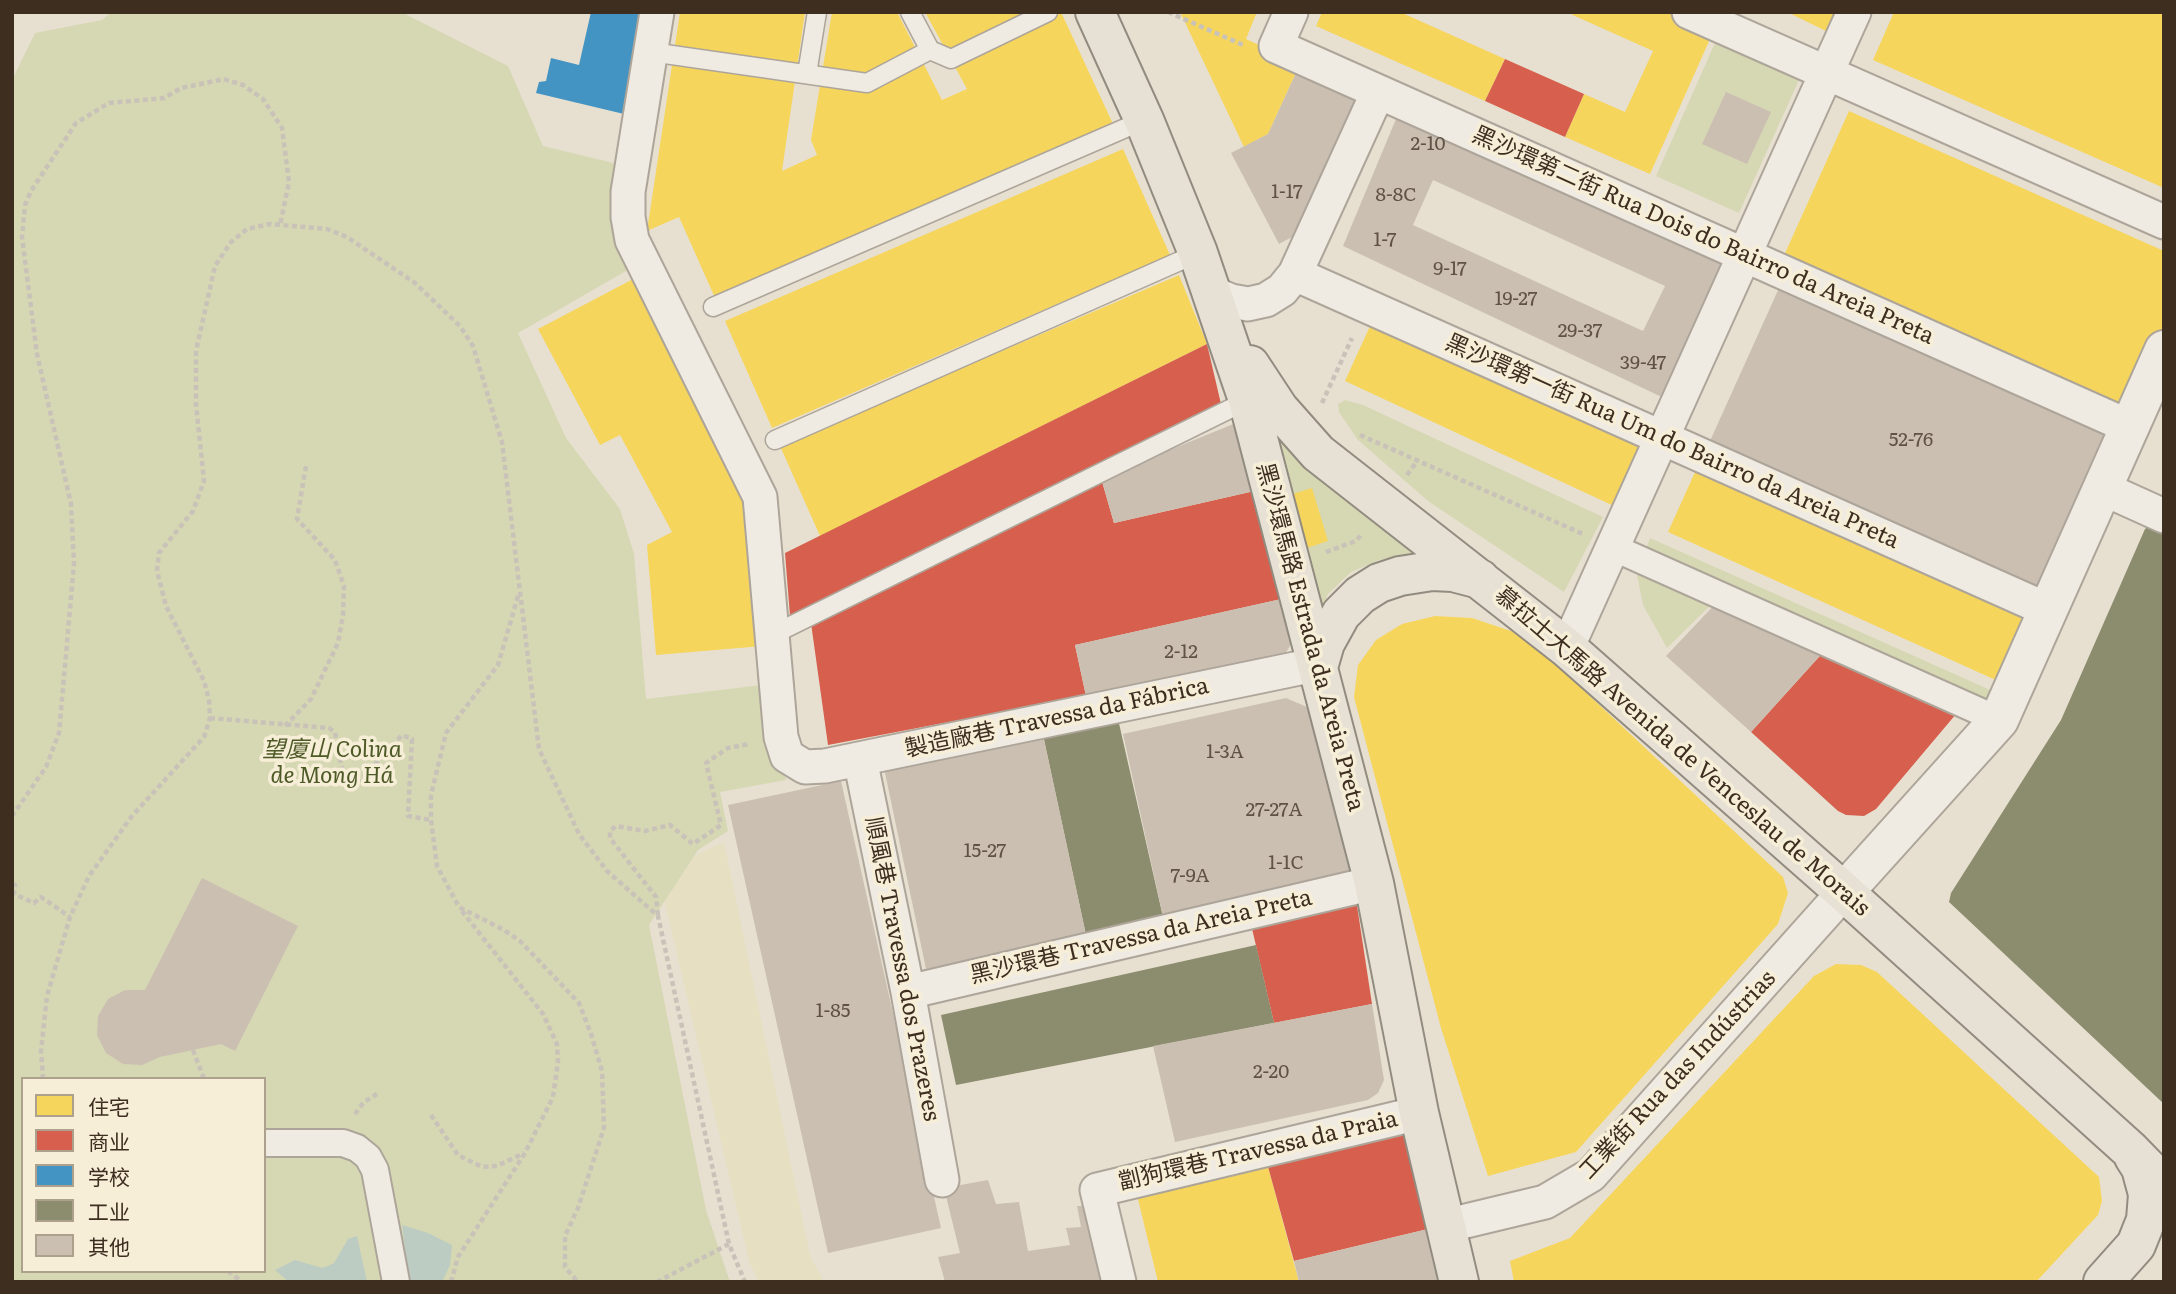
<!DOCTYPE html>
<meta charset="utf-8">
<style>
body{margin:0}
#map{position:relative;width:2176px;height:1294px;overflow:hidden;background:#e7e0d1;font-family:Literata,"Noto Sans SC",serif}
canvas{display:block}
.frame{position:absolute;inset:0;border:14px solid #3d2e20;pointer-events:none}
.legend{position:absolute;left:21px;top:1077px;width:245px;height:196px;box-sizing:border-box;background:#f7eed8;border:2px solid #ada18e;margin:0;padding:9px 12px;list-style:none;font-size:21px;color:#3d2e20}
.legend li{display:flex;align-items:center;gap:14px;height:35px}
.legend b{width:35px;border:2px solid #ada18e}
</style>
<div id="map">
<canvas width="2176" height="1294"></canvas>
<div class="frame"></div>
<ul class="legend">
<li><b style="height:19px;background:#f6d55c"></b>住宅</li>
<li><b style="height:19px;background:#d6604d"></b>商业</li>
<li><b style="height:19px;background:#4393c3"></b>学校</li>
<li><b style="height:19px;background:#8c8c6e"></b>工业</li>
<li><b style="height:19px;background:#cbbfb2"></b>其他</li>
</ul>
</div>
<script>
const g = document.querySelector('canvas').getContext('2d');
g.lineJoin = 'round';
function paint(path, color) { g.fillStyle = color; g.fill(path, 'evenodd'); }
const poly = rows => new Path2D(rows.map(r => 'M' + r).join(''));
function strokePath(path, color, width, dash) { g.strokeStyle = color; g.lineWidth = width; g.lineCap = dash ? 'butt' : 'round'; g.setLineDash(dash || []); g.stroke(path); }
function write(font, color, halo, rows, align = 'center') {
  g.font = font + ' Literata,"Noto Sans SC",serif'; g.lineWidth = 7; g.setLineDash([]); g.textBaseline = 'middle'; g.strokeStyle = halo; g.fillStyle = color; for (const [text, x, y, turn = 0] of rows) {
    g.save(); g.translate(x, y); g.rotate((+turn || 0) * Math.PI / 180); g.textAlign = isNaN(turn) ? turn : align; if (halo) g.strokeText(text, 0, 0); g.fillText(text, 0, 0); g.restore();
  }
}
const farmland = poly([
 [673,838,694,856,724,842,810,1255,824,1282,758,1282,749,1261,659,878]
]);
const green = poly([
 [111,12,401,12,508,66,543,146,626,166,633,267,518,333,566,438,620,509,634,554,646,699,770,684,786,780,720,792,728,831,698,850,649,925,706,1210,730,1282,12,1282,12,80,35,33,102,20],
 [23,1079,264,1079,264,1271,23,1271],
 [1719,34,1803,71,1739,213,1656,176],
 [1345,400,1363,405,1603,517,1564,592,1428,501,1358,440,1339,412,1338,404],
 [1269,427,1418,554,1379,560,1351,572,1328,594,1318,616],
 [1650,538,1997,693,1988,715,1719,597,1667,648,1643,605,1637,574]
]);
const water = poly([
 [402,1225,428,1233,452,1245,450,1265,442,1282,409,1282],
 [357,1236,367,1282,289,1282,275,1270,295,1260,322,1268,328,1266,334,1263,348,1239]
]);
const homes = poly([
 [680,12,805,12,782,171,817,155,811,140,832,12,897,12,942,100,967,89,925,12,1061,12,1114,126,716,300,679,217,647,231],
 [1180,12,1257,12,1246,39,1300,64,1268,134,1244,147],
 [1322,12,1400,12,1505,59,1485,101,1316,26],
 [1566,12,1674,12,1714,30,1650,174,1565,137,1584,94,1625,112,1653,51],
 [1787,12,1844,12,1834,35],
 [1894,12,2164,12,2164,188,1873,60],
 [1849,111,2164,251,2164,327,2126,412,1782,260],
 [1123,149,1170,255,772,428,725,321],
 [1179,275,1207,344,820,536,780,446],
 [637,277,751,490,763,646,656,655,647,545,672,532,620,435,600,445,538,329],
 [1375,315,1647,440,1616,507,1345,381],
 [1700,461,2033,608,2000,682,1668,532],
 [1312,488,1328,541,1307,548,1292,494],
 [1435,616,1472,618,1511,631,1547,656,1783,877,1788,893,1778,924,1576,1152,1488,1176,1441,1028,1354,697,1358,665,1376,640,1402,624],
 [1836,964,1861,965,1877,972,2099,1177,2102,1201,2098,1215,2036,1282,1514,1282,1510,1261,1570,1238,1814,976],
 [1267,1163,1299,1282,1158,1282,1136,1191]
]);
const shops = poly([
 [1505,59,1584,94,1565,137,1485,101],
 [1207,344,1221,404,790,616,785,553],
 [1101,478,1114,523,1263,489,1286,598,1075,645,1086,696,828,745,811,623],
 [1827,648,1962,707,1876,809,1864,816,1846,815,1838,811,1751,732],
 [1356,899,1372,1004,1274,1023,1250,920],
 [1405,1132,1428,1229,1294,1261,1267,1163]
]);
const schools = poly([
 [591,12,648,12,624,114,536,93,539,82,546,81,551,58,579,65]
]);
const industry = poly([
 [2164,522,2164,1104,1949,902,1951,893,2061,720,2145,529,2152,523],
 [1118,719,1163,917,1086,935,1043,735],
 [1256,945,1274,1023,956,1085,941,1015]
]);
const building = poly([
 [1300,64,1367,94,1305,230,1279,244,1231,153,1268,134],
 [1726,92,1771,112,1747,164,1702,144],
 [1401,107,1732,257,1668,400,1343,246],
 [1433,180,1665,286,1643,331,1413,225],
 [1779,288,2113,438,2044,591,1710,441],
 [1248,418,1263,489,1114,523,1101,478],
 [1286,598,1291,632,1290,646,1283,657,1086,696,1075,645],
 [1720,599,1827,648,1751,732,1666,656],
 [1286,698,1307,707,1313,716,1352,874,1163,917,1123,734],
 [1043,735,1086,935,926,969,884,768],
 [841,781,941,1228,828,1253,728,805],
 [202,878,298,926,235,1051,221,1044,160,1057,142,1065,123,1064,106,1053,97,1035,98,1016,108,999,125,990,145,990],
 [1372,1004,1384,1080,1378,1093,1368,1100,1175,1142,1153,1046],
 [988,1180,996,1204,1019,1202,1028,1251,1070,1245,1066,1228,1081,1227,1077,1206,1092,1206,1111,1282,945,1282,938,1257,960,1253,944,1188],
 [1428,1229,1441,1282,1299,1282,1294,1261]
]);
const path = poly([
 [1168,12,1243,45],
 [1322,403,1352,338],
 [1360,435,1583,534],
 [1407,475,1417,461],
 [1326,552,1356,541,1361,535],
 [518,596,498,665,446,733,431,795,431,820,437,866,459,907,504,930,520,941,579,1003,591,1034,602,1071,604,1128,578,1208,565,1236,565,1267,578,1282],
 [210,718,329,728,335,732,344,779,354,782,362,779,402,735,412,739,408,816,431,820],
 [285,726,311,699,338,643,343,615,344,586,335,560,297,519,306,466],
 [12,816,46,767,59,733,74,564,71,504,37,354,22,237,25,205,31,191,76,123,109,103,164,98,181,88,224,79,243,85,263,99,282,128,289,182,280,225],
 [12,884,15,885,14,894,34,903,41,897,70,917],
 [658,915,656,897,610,838,610,831,616,826,645,831,670,825,693,844,721,825,706,763,728,748,749,744],
 [193,1050,204,1079],
 [43,1079,41,1051,47,996,70,917,89,876,132,816,204,737,210,718,209,700,204,681,166,606,157,571,159,553,193,511,204,481,196,404,196,351,215,266,231,242,247,229,270,224,327,229,347,237,415,283,460,326,473,346,502,442,539,749,579,834,607,871,658,916,729,1244,745,1282],
 [355,1114,364,1102,377,1094],
 [431,1115,458,1155,482,1167,497,1166,524,1153],
 [228,1271,242,1282],
 [451,1282,458,1257,525,1153,553,1097,558,1062,557,1044,543,1014,462,911],
 [657,1282,729,1244]
]);
const service = poly([
 [910,12,930,50],
 [651,52,867,83,930,50,951,59,1048,12],
 [807,74,817,12],
 [713,307,1144,120],
 [775,440,1198,253],
 [772,635,1248,400]
]);
const pedestrian = poly([
 [1612,547,1999,720],
 [264,1143,343,1143,357,1148,368,1157,375,1170,396,1282]
]);
const minor = poly([
 [657,12,628,192,628,217,632,240,760,497,781,737,787,756,805,767,825,766,1319,664],
 [1291,12,1276,46,2130,427],
 [1689,12,2164,222],
 [1295,274,2048,610],
 [1212,293,1231,301,1248,304,1266,300,1282,290,1295,274,1378,92],
 [2102,488,2164,516],
 [1567,648,1854,12],
 [860,759,908,992,942,1180],
 [908,992,1374,883],
 [1445,1226,1545,1202,1591,1175,1844,892],
 [1119,1282,1097,1190,1419,1113]
]);
const tertiary = poly([
 [1844,892,1999,720,2164,350]
]);
const primary = poly([
 [1095,12,1144,120,1198,253,1248,400,1374,883,1419,1113,1459,1282],
 [1250,365,1279,409,1318,453,1567,648,1844,892,2129,1149,2164,1185],
 [1319,664,1325,643,1341,614,1360,595,1379,583,1400,576,1432,571,1453,572,1480,579],
 [2103,1282,2136,1245,2146,1220,2148,1194,2141,1168,2134,1157]
]);
const numberNames = [
 ["2-10",1428,144],
 ["1-17",1287,192],
 ["8-8C",1396,195],
 ["1-7",1385,240],
 ["9-17",1450,269],
 ["19-27",1516,299],
 ["29-37",1580,331],
 ["39-47",1643,363],
 ["52-76",1911,440],
 ["2-12",1181,652],
 ["1-3A",1225,752],
 ["27-27A",1274,810],
 ["15-27",985,851],
 ["1-1C",1286,863],
 ["7-9A",1190,876],
 ["1-85",833,1011],
 ["2-20",1271,1072]
];
const streetNames = [
 ["黑沙環第二街 Rua Dois do Bairro da Areia Preta",1703,236,24],
 ["黑沙環第一街 Rua Um do Bairro da Areia Preta",1672,442,24],
 ["黑沙環馬路 Estrada da Areia Preta",1310,637,75],
 ["製造廠巷 Travessa da Fábrica",1057,718,-12],
 ["慕拉士大馬路 Avenida de Venceslau de Morais",1682,752,41],
 ["黑沙環巷 Travessa da Areia Preta",1141,937,-13],
 ["順風巷 Travessa dos Prazeres",902,969,79],
 ["工業街 Rua das Indústrias",1678,1075,-47],
 ["劏狗環巷 Travessa da Praia",1258,1151,-13]
];
const parkNames = [
 ["望廈山 Colina",332,750],
 ["de Mong Há",332,776]
];
paint(farmland, '#e6dfc2');
paint(green, '#d6d7b3');
paint(water, '#bcccc2');
paint(homes, '#f6d55c');
paint(shops, '#d6604d');
paint(schools, '#4393c3');
paint(industry, '#8c8c6e');
paint(building, '#cbbfb2');
strokePath(service, '#ada599', 21);
strokePath(pedestrian, '#ada599', 30);
strokePath(minor, '#ada599', 37);
strokePath(tertiary, '#ada599', 42);
strokePath(primary, '#928b80', 42);
strokePath(path, '#c8c2b9', 4.5, [5, 3.5]);
strokePath(service, '#efebe3', 18);
strokePath(pedestrian, '#efebe3', 26);
strokePath(minor, '#efebe3', 33);
strokePath(tertiary, '#efebe3', 38);
strokePath(primary, '#e6e1d4', 38);
write('19px', '#605244', null, numberNames);
write('23px', '#3d2e20', '#f7eed8', streetNames);
write('italic 23px', '#4d5a26', '#f7eed8', parkNames);
</script>
